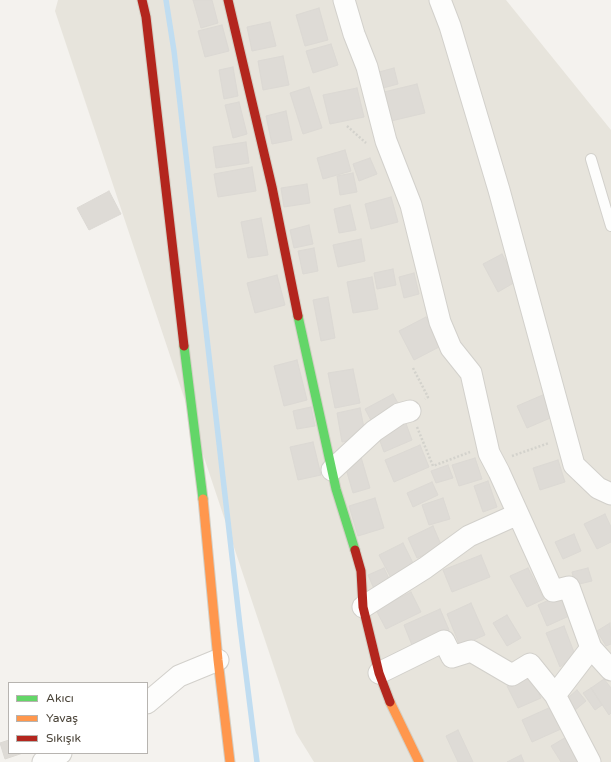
<!DOCTYPE html>
<meta charset="utf-8">
<style>
body{margin:0}
#map{position:relative;width:611px;height:762px;overflow:hidden;background:#f4f2ee;font-family:"Varela Round",sans-serif}
canvas{display:block}
.legend{position:absolute;left:8px;top:682px;width:140px;height:72px;box-sizing:border-box;background:#fff;border:1px solid #b7b4b0;margin:0;padding:5px 7px;list-style:none;font-size:12px;color:#4b4439}
.legend li{display:flex;align-items:center;gap:8px;height:20px}
.legend b{width:20px;border:1px solid #b7b4b0}
</style>
<div id="map">
<canvas width="611" height="762"></canvas>
<ul class="legend">
<li><b style="height:5px;background:#63d668"></b>Akıcı</li>
<li><b style="height:5px;background:#ff974d"></b>Yavaş</li>
<li><b style="height:5px;background:#b3261e"></b>Sıkışık</li>
</ul>
</div>
<script>
const g = document.querySelector('canvas').getContext('2d');
g.lineJoin = 'round';
function paint(path, color) { g.fillStyle = color; g.fill(path, 'evenodd'); }
const poly = rows => new Path2D(rows.map(r => 'M' + r).join(''));
function strokePath(path, color, width, dash) { g.strokeStyle = color; g.lineWidth = width; g.lineCap = dash ? 'butt' : 'round'; g.setLineDash(dash || []); g.stroke(path); }
const residential = poly([
 [58,0,506,0,611,130,611,762,314,762,296,733,55,11]
]);
const stream = poly([
 [166,0,174,51,240,626,257,762]
]);
const building = poly([
 [193,0,212,0,218,23,201,28,193,0],
 [319,8,328,40,305,46,296,15,319,8],
 [270,22,276,46,252,51,247,27,270,22],
 [222,25,229,51,205,57,198,31,222,25],
 [331,44,338,65,313,73,306,51,331,44],
 [283,56,289,85,263,90,258,61,283,56],
 [233,67,238,96,224,99,219,70,233,67],
 [394,68,398,84,383,88,379,72,394,68],
 [417,84,425,113,391,121,384,92,417,84],
 [309,87,322,128,303,134,290,93,309,87],
 [357,88,364,117,330,124,323,95,357,88],
 [239,102,247,134,233,138,225,105,239,102],
 [286,111,292,140,272,144,266,116,286,111],
 [246,142,249,163,216,168,213,147,246,142],
 [345,150,351,171,323,179,317,158,345,150],
 [370,158,377,174,359,181,353,164,370,158],
 [252,167,256,191,218,197,214,174,252,167],
 [353,173,357,192,340,195,337,176,353,173],
 [307,184,310,203,284,207,281,188,307,184],
 [109,191,121,214,89,230,77,208,109,191],
 [391,197,398,222,371,229,365,204,391,197],
 [350,205,356,230,339,233,334,209,350,205],
 [261,218,268,255,248,258,241,222,261,218],
 [309,225,313,244,294,248,290,230,309,225],
 [361,239,365,261,338,267,333,245,361,239],
 [314,248,318,271,303,274,298,251,314,248],
 [502,254,517,281,498,292,483,264,502,254],
 [393,269,396,285,377,289,374,273,393,269],
 [414,273,419,294,404,298,399,277,414,273],
 [277,275,285,305,255,313,247,283,277,275],
 [372,277,378,309,353,313,347,282,372,277],
 [328,297,335,338,321,341,313,300,328,297],
 [426,317,441,346,414,360,399,331,426,317],
 [297,360,307,400,284,406,274,366,297,360],
 [353,369,360,403,335,408,328,373,353,369],
 [393,394,401,409,373,424,365,409,393,394],
 [545,394,555,416,527,428,517,406,545,394],
 [311,407,315,426,297,429,293,411,311,407],
 [360,408,366,438,342,442,337,413,360,408],
 [405,421,412,440,384,452,377,433,405,421],
 [313,442,321,475,298,480,290,447,313,442],
 [420,445,429,467,394,482,385,460,420,445],
 [361,457,370,488,353,493,344,462,361,457],
 [475,458,482,479,459,486,452,465,475,458],
 [558,460,565,482,540,490,533,468,558,460],
 [448,465,453,478,436,483,431,471,448,465],
 [488,481,497,507,483,512,474,486,488,481],
 [432,482,438,495,413,507,407,493,432,482],
 [375,498,384,528,358,536,349,506,375,498],
 [443,498,450,519,429,525,422,505,443,498],
 [605,514,611,527,611,542,597,549,584,524,605,514],
 [433,526,442,547,417,558,408,538,433,526],
 [574,534,581,551,563,559,555,542,574,534],
 [403,543,414,565,391,578,379,555,403,543],
 [481,555,490,577,452,592,443,570,481,555],
 [384,568,391,583,375,591,368,575,384,568],
 [528,568,544,599,527,607,510,576,528,568],
 [588,568,592,581,575,585,572,572,588,568],
 [411,592,421,612,386,629,376,610,411,592],
 [560,595,569,616,547,626,538,605,560,595],
 [471,603,485,635,460,646,447,614,471,603],
 [440,609,449,630,412,645,404,625,440,609],
 [507,615,521,638,507,646,493,623,507,615],
 [610,623,611,644,606,646,597,631,610,623],
 [564,626,575,655,560,667,546,633,564,626],
 [531,675,541,698,518,708,507,686,531,675],
 [604,679,611,688,611,713,609,715,591,688,604,679],
 [591,688,602,705,595,710,583,693,591,688],
 [577,690,586,701,569,715,563,702,577,690],
 [551,707,561,729,532,742,522,720,551,707],
 [458,730,473,762,458,762,446,736,458,730],
 [568,736,584,762,561,762,551,746,568,736],
 [9,740,9,753,23,753,5,759,0,743,9,740],
 [521,755,524,762,507,762,521,755]
]);
const path = poly([
 [347,126,366,143],
 [413,368,428,397,425,399],
 [417,427,433,466,470,452],
 [512,456,549,443]
]);
const lane = poly([
 [591,159,611,226]
]);
const street = poly([
 [344,0,354,34,367,67,386,141,411,205,440,322,451,348,471,373,489,453,499,472,553,591,569,587,591,648,555,695],
 [440,0,450,26,499,190,574,465,598,488,611,494],
 [332,470,374,431,399,414,410,411],
 [363,607,425,568,469,536,518,514],
 [591,648,611,670],
 [379,673,444,641,452,657,471,651,512,675,530,664,555,695,590,762],
 [147,703,179,676,218,660],
 [43,762,61,753]
]);
const fast = poly([
 [298,316,336,489,355,550],
 [184,346,203,499]
]);
const slow = poly([
 [203,499,218,660,230,762],
 [390,702,419,762]
]);
const jam = poly([
 [142,0,146,17,184,346],
 [228,0,272,187,298,316],
 [355,550,361,571,363,607,379,673,390,702]
]);
paint(residential, '#e7e4dc');
strokePath(stream, '#c0ddf1', 5.5);
paint(building, '#dedbd6');
strokePath(building, '#dcd9d4', 1);
strokePath(lane, '#d2d0cb', 12);
strokePath(street, '#d2d0cb', 23);
strokePath(fast, '#d3cfc5', 11);
strokePath(slow, '#d3cfc5', 11);
strokePath(jam, '#d3cfc5', 11);
strokePath(path, '#d3d2cc', 2.5, [2, 2]);
strokePath(lane, '#fdfdfc', 10);
strokePath(street, '#fdfdfc', 21);
strokePath(fast, '#63d668', 9);
strokePath(slow, '#ff974d', 9);
strokePath(jam, '#b3261e', 9);
</script>
